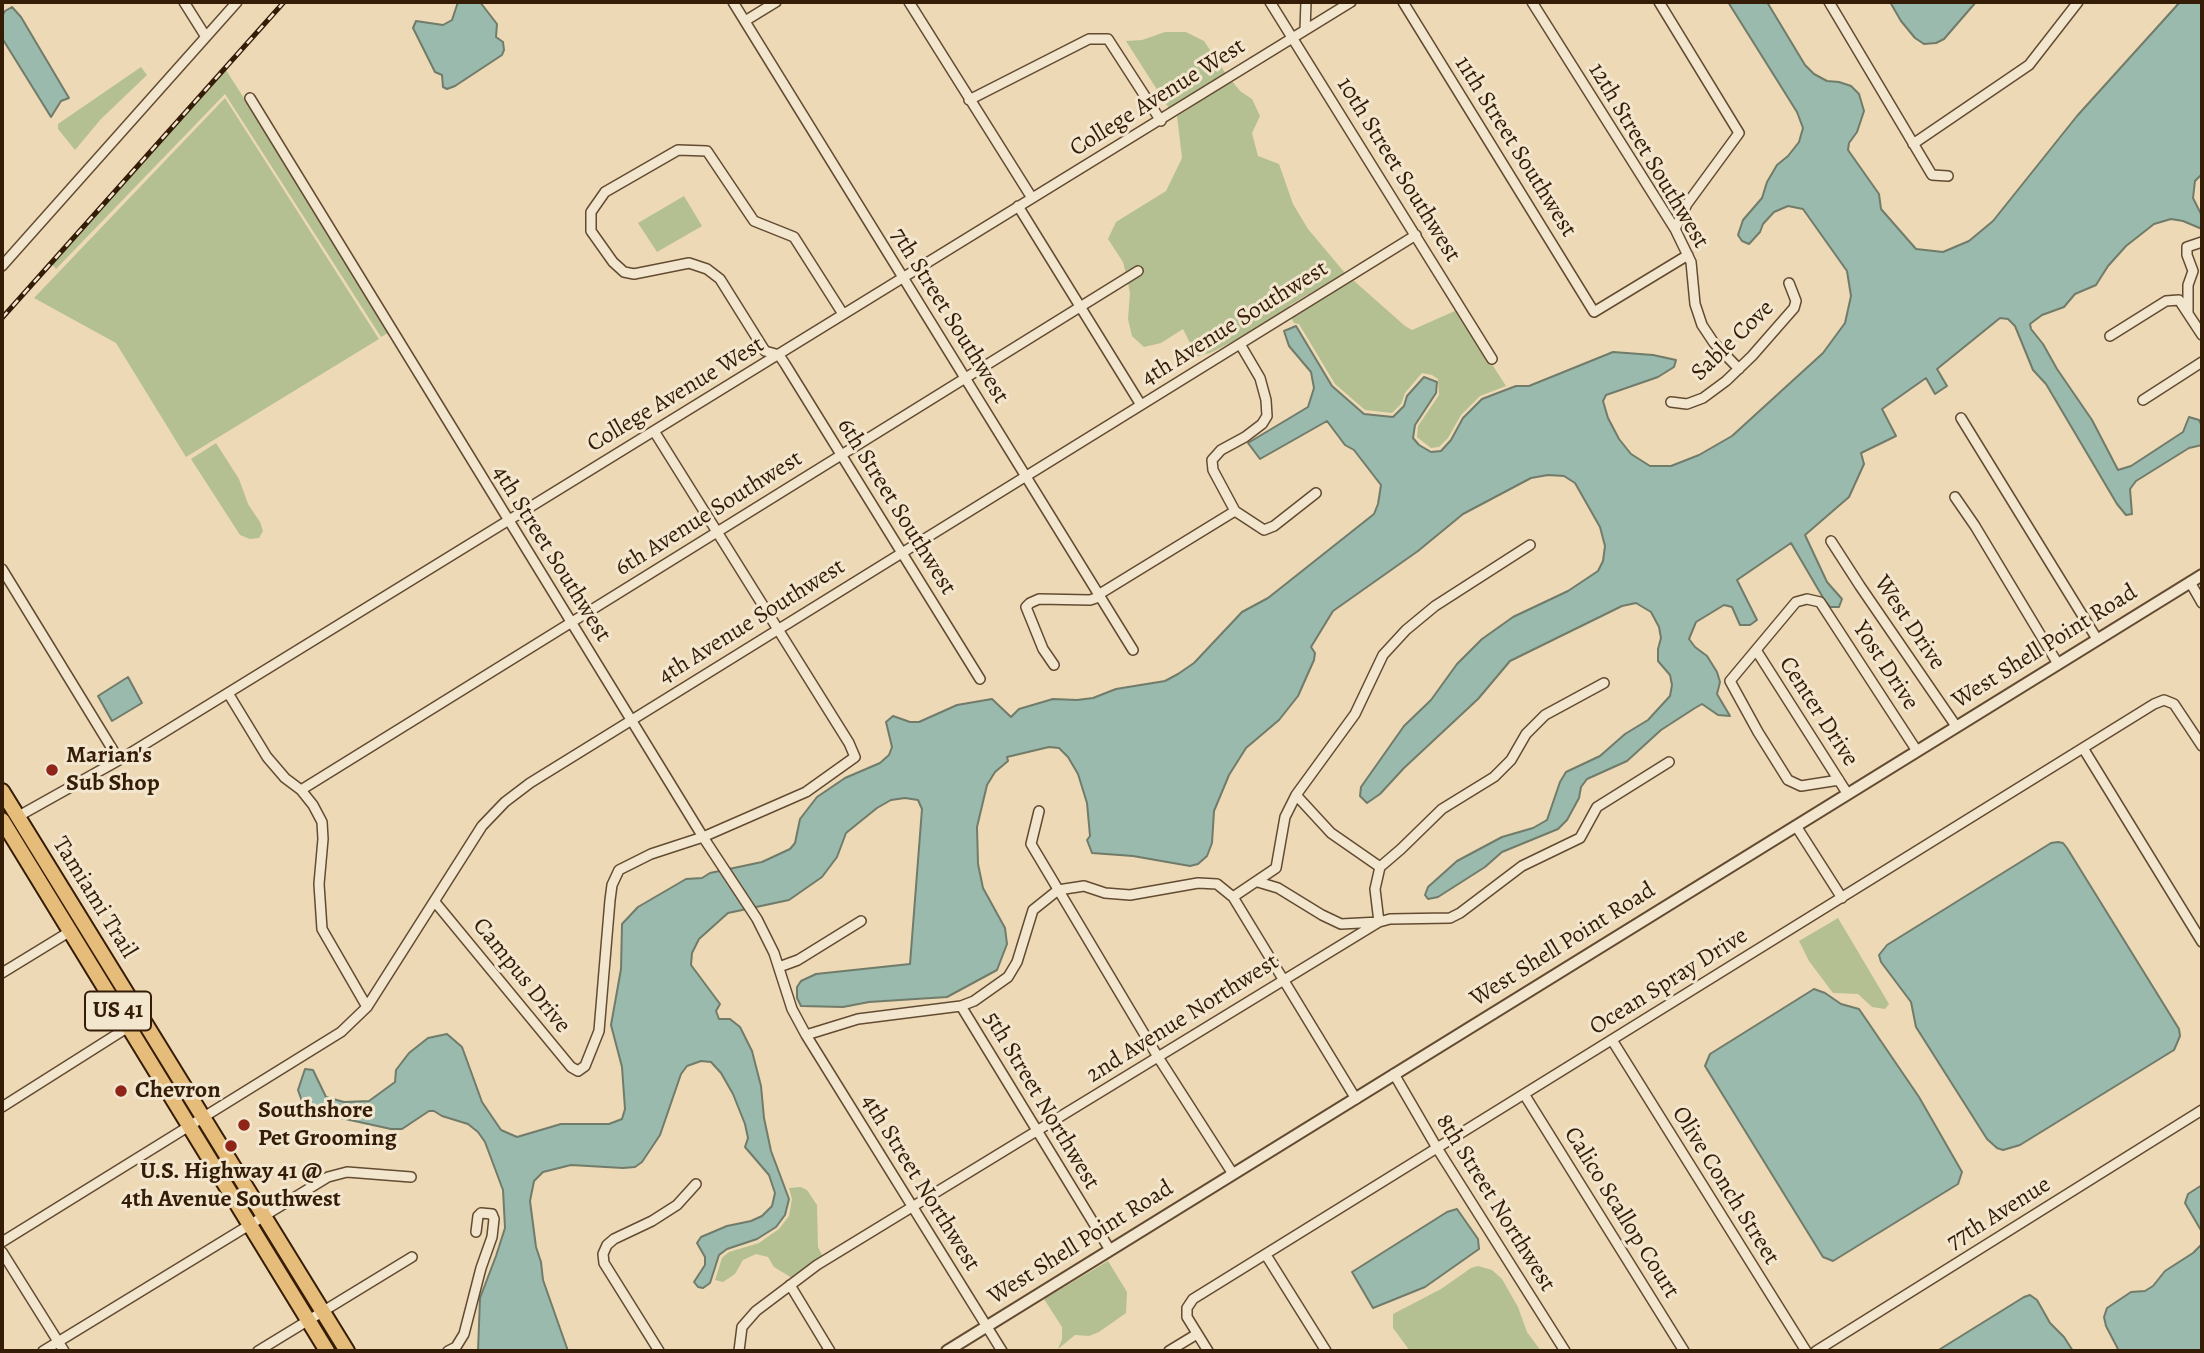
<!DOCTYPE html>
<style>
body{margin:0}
#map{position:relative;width:2204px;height:1353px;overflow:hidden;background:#edd9b5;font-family:Alegreya,serif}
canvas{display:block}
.frame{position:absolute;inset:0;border:4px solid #351c06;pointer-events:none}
</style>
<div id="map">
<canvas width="2204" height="1353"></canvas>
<div class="frame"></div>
</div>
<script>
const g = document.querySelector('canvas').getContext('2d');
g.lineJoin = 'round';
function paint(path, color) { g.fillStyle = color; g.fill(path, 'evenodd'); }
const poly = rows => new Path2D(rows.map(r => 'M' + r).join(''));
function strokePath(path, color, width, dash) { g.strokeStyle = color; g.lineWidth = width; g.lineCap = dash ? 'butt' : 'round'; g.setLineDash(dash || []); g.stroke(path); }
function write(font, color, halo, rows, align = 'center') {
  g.font = font + ' Alegreya,serif'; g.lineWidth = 6; g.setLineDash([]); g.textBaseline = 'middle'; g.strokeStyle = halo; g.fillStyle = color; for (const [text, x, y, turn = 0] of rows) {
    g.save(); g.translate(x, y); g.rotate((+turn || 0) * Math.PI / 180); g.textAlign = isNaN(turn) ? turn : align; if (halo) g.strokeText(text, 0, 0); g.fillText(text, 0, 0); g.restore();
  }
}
const green = poly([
 [1165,32,1186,32,1204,41,1226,74,1170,110,1126,41,1142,40],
 [141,67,147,75,101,119,75,150,58,129,58,124],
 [226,70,275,147,388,333,381,337,225,94,56,269,52,264],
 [1232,81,1240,91,1252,99,1260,116,1252,133,1258,156,1279,164,1293,204,1308,229,1345,273,1290,305,1290,308,1246,335,1210,353,1192,358,1191,345,1183,329,1161,343,1144,347,1132,336,1128,319,1130,293,1128,283,1144,273,1139,266,1126,274,1123,262,1108,239,1116,222,1166,191,1182,158,1177,116],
 [225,98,379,339,186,457,116,343,34,298],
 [684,196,702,226,657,252,638,223],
 [1353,280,1405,326,1412,330,1457,310,1506,386,1480,396,1461,415,1448,438,1439,447,1431,448,1417,437,1418,426,1439,395,1438,379,1432,375,1422,373,1405,393,1401,404,1392,413,1365,410,1335,384,1299,324,1294,323,1291,317],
 [216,443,239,479,248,504,260,522,263,531,259,538,250,539,240,535,191,459],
 [1838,918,1889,1004,1885,1009,1872,1007,1858,994,1833,993,1809,961,1799,941],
 [801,1187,807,1190,817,1205,818,1247,823,1257,792,1278,774,1267,768,1257,756,1254,743,1260,735,1274,723,1282,715,1280,722,1258,729,1252,759,1243,779,1229,789,1216,792,1199,789,1188],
 [1108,1261,1127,1292,1126,1313,1099,1332,1089,1336,1075,1335,1058,1349,1062,1339,1062,1327,1044,1299],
 [1478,1266,1492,1270,1502,1279,1518,1307,1527,1332,1541,1351,1410,1351,1393,1328,1393,1314,1441,1289,1471,1268]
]);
const water = poly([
 [458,2,480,2,497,24,496,37,503,42,504,50,502,55,455,86,447,89,443,87,442,75,435,72,413,28,416,21,443,25,452,20,458,2],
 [1728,2,1767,2,1805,65,1814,74,1827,81,1839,82,1851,86,1859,94,1864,111,1857,132,1849,143,1848,150,1879,194,1881,209,1916,249,1943,252,1969,241,1993,221,2077,116,2180,2,2202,2,2202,174,2195,181,2193,198,2202,216,2202,229,2183,221,2171,219,2154,224,2126,246,2108,266,2096,285,2075,294,2064,307,2042,315,2030,324,2031,329,2043,344,2057,369,2092,420,2118,470,2131,466,2183,432,2189,417,2199,420,2202,426,2202,445,2189,448,2136,481,2130,489,2132,514,2126,515,2117,504,2046,384,2033,370,2015,326,2008,319,2000,318,1937,369,1947,386,1935,394,1926,378,1882,409,1896,436,1861,453,1864,464,1849,497,1805,535,1827,582,1842,599,1839,607,1830,607,1825,601,1791,543,1737,580,1757,620,1750,625,1740,625,1732,607,1724,605,1696,622,1689,639,1695,647,1707,656,1717,672,1720,682,1717,694,1730,716,1718,715,1702,704,1695,708,1661,730,1627,761,1587,779,1581,787,1579,798,1567,820,1558,829,1502,852,1485,867,1438,897,1428,899,1425,895,1428,887,1457,861,1502,837,1533,828,1547,820,1560,782,1566,772,1600,756,1625,734,1648,720,1670,696,1672,685,1670,675,1658,661,1658,649,1661,638,1659,627,1651,612,1636,603,1622,606,1510,661,1478,699,1404,768,1380,794,1367,803,1360,796,1361,787,1404,726,1431,700,1457,664,1482,639,1513,617,1568,591,1598,571,1603,561,1605,546,1600,527,1575,483,1564,476,1548,475,1531,478,1463,514,1418,551,1333,611,1311,647,1315,653,1314,660,1298,696,1279,720,1246,748,1229,775,1214,811,1212,843,1207,856,1198,864,1190,866,1133,856,1092,853,1087,840,1090,836,1087,803,1078,774,1068,757,1059,748,1049,747,1007,757,1008,761,995,772,987,785,977,827,978,864,983,888,1005,928,1007,944,997,970,947,997,869,1002,843,1007,801,1006,797,998,797,987,801,981,816,974,910,964,922,809,918,800,905,798,891,800,877,808,846,833,837,857,822,877,789,900,728,913,699,939,692,953,691,965,720,1004,716,1011,719,1019,730,1019,740,1027,752,1051,761,1086,764,1118,771,1151,789,1199,785,1215,776,1227,757,1239,727,1249,719,1255,710,1283,703,1288,698,1287,694,1282,705,1265,705,1257,697,1243,701,1237,727,1226,751,1221,762,1216,772,1206,775,1193,769,1175,745,1147,748,1138,745,1124,733,1094,721,1073,711,1062,701,1061,687,1066,681,1074,660,1135,642,1162,635,1167,623,1168,571,1165,543,1172,534,1181,530,1201,536,1247,541,1262,543,1280,568,1351,478,1351,480,1298,496,1256,505,1228,503,1190,485,1142,478,1132,468,1124,442,1116,434,1111,429,1111,402,1129,391,1129,309,1111,304,1107,298,1090,305,1069,313,1070,326,1097,344,1102,369,1101,395,1082,396,1070,409,1053,428,1038,447,1034,462,1047,482,1102,501,1130,517,1137,561,1124,609,1124,622,1119,625,1109,622,1067,611,1025,621,969,622,924,638,907,686,879,702,878,710,873,762,862,790,849,795,843,800,819,817,797,845,778,880,763,889,755,892,747,886,722,893,716,910,722,919,722,957,705,992,699,1011,717,1019,709,1053,699,1077,700,1093,698,1116,689,1165,681,1178,674,1194,663,1242,612,1268,598,1374,514,1378,504,1381,485,1354,450,1345,445,1327,421,1260,459,1248,443,1308,407,1314,388,1311,372,1289,346,1284,331,1296,326,1332,386,1364,414,1393,417,1404,406,1407,396,1424,377,1437,382,1436,393,1415,425,1413,438,1419,445,1431,452,1441,451,1451,440,1463,418,1482,399,1516,386,1529,386,1613,352,1653,355,1676,360,1674,367,1658,377,1606,395,1603,401,1608,418,1619,439,1631,454,1650,466,1671,466,1699,455,1732,436,1823,353,1845,323,1851,296,1847,271,1803,209,1788,206,1774,212,1763,224,1760,232,1749,244,1742,241,1738,235,1743,220,1762,198,1767,182,1777,165,1788,156,1799,142,1803,128,1797,112,1728,2],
 [1890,2,1976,2,1944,39,1936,43,1924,44,1915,38,1901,21,1890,2],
 [12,7,21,17,69,98,61,101,51,117,2,38,2,16,5,11,12,7],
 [128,677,142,703,112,721,98,696,128,677],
 [2058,842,2063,843,2067,848,2179,1029,2180,1036,2174,1050,2020,1145,2003,1150,1997,1148,1987,1139,1916,1027,1911,1002,1881,962,1879,955,1887,945,2051,843,2058,842],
 [1814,989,1825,993,1841,1004,1859,1009,1919,1097,1962,1172,1958,1184,1833,1261,1823,1257,1705,1066,1710,1054,1814,989],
 [2202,1185,2202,1232,2185,1203,2188,1194,2202,1185],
 [1457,1209,1478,1239,1479,1249,1425,1287,1373,1308,1352,1272,1447,1212,1457,1209],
 [2202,1244,2202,1351,2119,1351,2106,1326,2104,1317,2107,1308,2131,1292,2145,1291,2153,1286,2165,1271,2193,1253,2202,1244],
 [2030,1295,2037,1300,2050,1323,2064,1337,2073,1351,1937,1351,2024,1297,2030,1295]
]);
const minor = poly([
 [184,2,206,37],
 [733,2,1133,650],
 [909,2,1032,198],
 [1270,2,1492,359],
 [1403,2,1594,312,1688,255],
 [1532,2,1675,229,1691,262,1695,304,1702,325,1714,343,1739,369],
 [1659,2,1739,133,1687,204,1675,229],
 [1829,2,1932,175,1948,176],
 [745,21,776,2],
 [1305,30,1306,2],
 [250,98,703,837,757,919,774,953,792,1009,806,1035,1002,1351],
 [969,100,1089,39,1108,39,1161,121],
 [1913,144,2029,65,2078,2],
 [1018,206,1141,405],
 [2,266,237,2],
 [2188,311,2188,285,2193,271,2187,255,2187,247,2202,242],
 [843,314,794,237,754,221,707,151,678,150,605,192,591,212,591,231,613,262,624,272,634,274,689,263,707,269,720,279,765,351,779,355,785,364,980,679],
 [2110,336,2166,301,2179,300,2202,335],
 [2143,400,2202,362],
 [1671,402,1687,404,1703,398,1726,381,1752,356,1794,308,1796,301,1789,283],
 [1961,418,2097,639],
 [1955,497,1975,526,2058,664],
 [1235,511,1213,470,1212,460,1221,450,1245,437,1262,424,1267,416,1266,400,1260,378,1240,344],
 [1235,511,1264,530,1274,526,1316,493],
 [1831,541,1860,586,1956,726],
 [2,569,119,760],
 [2190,582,2202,603],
 [1098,595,1235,511],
 [1756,650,1847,793],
 [1054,665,1043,649,1026,607,1030,603,1039,599,1090,600,1099,597],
 [228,693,267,757,285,778,301,790,313,805,322,822,323,839,319,884,322,929,367,1007],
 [2083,748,2202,942],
 [1839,780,1801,786,1788,780,1758,732,1730,681,1796,602,1807,599,1820,602,1917,751],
 [301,790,1138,271],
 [1296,795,1331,833,1380,867],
 [1039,811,1031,844,1158,1057,1233,1174],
 [17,817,119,760,1351,2],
 [1796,826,1842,898],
 [1258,882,1278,888,1322,915,1341,924,1379,922,1375,889,1380,867,1401,849,1442,809,1494,777,1511,760,1526,734,1545,715,1604,683],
 [1233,897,1276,868,1285,817,1296,795,1355,714,1383,655,1406,630,1435,606,1530,545],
 [435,902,571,1067,578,1071,585,1066,599,1031,610,900,612,885,619,870,651,854,703,837,806,792,855,757,849,743,654,431],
 [779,967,798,960,861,921],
 [2,973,69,932],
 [961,1006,1110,1250],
 [806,1035,858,1019,961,1006,974,1001,1008,977,1017,962,1033,910,1058,890,1084,886,1105,893,1130,895,1198,883,1217,884,1233,897,1356,1099],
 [1612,1040,1806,1351],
 [1394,1074,1437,1148,1565,1351],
 [1524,1094,1684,1351],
 [2,1107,130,1026],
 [2,1242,341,1032,367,1007,482,826,505,802,530,783,1416,235],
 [2,1252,64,1351],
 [1266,1255,1326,1351],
 [790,1285,830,1351],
 [43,1351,328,1177,347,1172,411,1177],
 [258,1351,412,1257],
 [448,1351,456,1347,464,1334,481,1268,492,1237,494,1219,492,1214,481,1213,478,1216,476,1232],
 [659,1351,604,1263,603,1254,607,1245,614,1239,652,1221,677,1205,696,1184],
 [739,1351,742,1327,756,1311,817,1265,1379,922,1390,919,1450,918,1460,913,1522,866,1580,838,1597,807,1669,762],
 [1169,1351,1197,1334],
 [1208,1351,1187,1317,1187,1308,1193,1299,2154,704,2164,700,2174,704,2202,746],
 [1816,1351,2202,1110]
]);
const tertiary = poly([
 [947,1351,2202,575]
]);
const primary = poly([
 [2,791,347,1351],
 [2,820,327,1351]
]);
const rail = poly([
 [2,318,284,2]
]);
const markers = [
 [52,770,7,"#8f2418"],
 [121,1091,7,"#8f2418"],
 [244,1125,7,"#8f2418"],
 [231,1146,7,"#8f2418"]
];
const shields = [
 [118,1011,66]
];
const shieldNames = [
 ["US 41",118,1011]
];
const streetNames = [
 ["College Avenue West",1158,98,-32],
 ["11th Street Southwest",1515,147,58],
 ["12th Street Southwest",1648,156,59],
 ["10th Street Southwest",1398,170,58],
 ["7th Street Southwest",949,316,58],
 ["4th Avenue Southwest",1235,324,-32],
 ["Sable Cove",1733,341,-44],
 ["College Avenue West",676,395,-31],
 ["6th Street Southwest",896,507,58],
 ["6th Avenue Southwest",709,514,-32],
 ["4th Street Southwest",551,554,58],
 ["4th Avenue Southwest",752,622,-32],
 ["West Drive",1909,623,56],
 ["West Shell Point Road",2045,647,-32],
 ["Yost Drive",1885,666,57],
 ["Center Drive",1818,712,57],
 ["Tamiami Trail",94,898,58],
 ["West Shell Point Road",1563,945,-32],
 ["Campus Drive",521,976,51],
 ["Ocean Spray Drive",1669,982,-32],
 ["2nd Avenue Northwest",1183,1019,-32],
 ["5th Street Northwest",1041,1101,59],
 ["4th Street Northwest",920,1183,58],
 ["Olive Conch Street",1725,1186,58],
 ["8th Street Northwest",1495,1203,58],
 ["Calico Scallop Court",1621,1213,58],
 ["77th Avenue",1999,1214,-32],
 ["West Shell Point Road",1081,1243,-32]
];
const poiNames = [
 ["Marian's",66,756],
 ["Sub Shop",66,784],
 ["Chevron",135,1091],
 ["Southshore",258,1111],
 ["Pet Grooming",258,1139],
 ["U.S. Highway 41 @",231,1172,"center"],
 ["4th Avenue Southwest",231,1200,"center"]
];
paint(green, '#b4c091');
paint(water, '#99baad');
strokePath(water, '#717b6a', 2);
strokePath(minor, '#634b32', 12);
strokePath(tertiary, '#634b32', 14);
strokePath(primary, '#351c06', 18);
strokePath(minor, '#f3e6cf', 9);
strokePath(tertiary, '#f3e6cf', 10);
strokePath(primary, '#e6bc7a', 14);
strokePath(rail, '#351c06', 5);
strokePath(rail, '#f3e6cf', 2.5, [8]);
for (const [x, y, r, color] of markers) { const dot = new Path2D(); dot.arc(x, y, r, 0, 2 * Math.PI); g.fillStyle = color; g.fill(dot); strokePath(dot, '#f3e6cf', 2.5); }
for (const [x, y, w] of shields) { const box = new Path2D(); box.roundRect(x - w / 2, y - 19.5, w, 39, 5); g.fillStyle = '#f3e6cf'; g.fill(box); strokePath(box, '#351c06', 2); }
write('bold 23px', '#351c06', null, shieldNames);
write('24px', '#351c06', '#f3e6cf', streetNames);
write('bold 24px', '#351c06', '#f3e6cf', poiNames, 'left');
</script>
